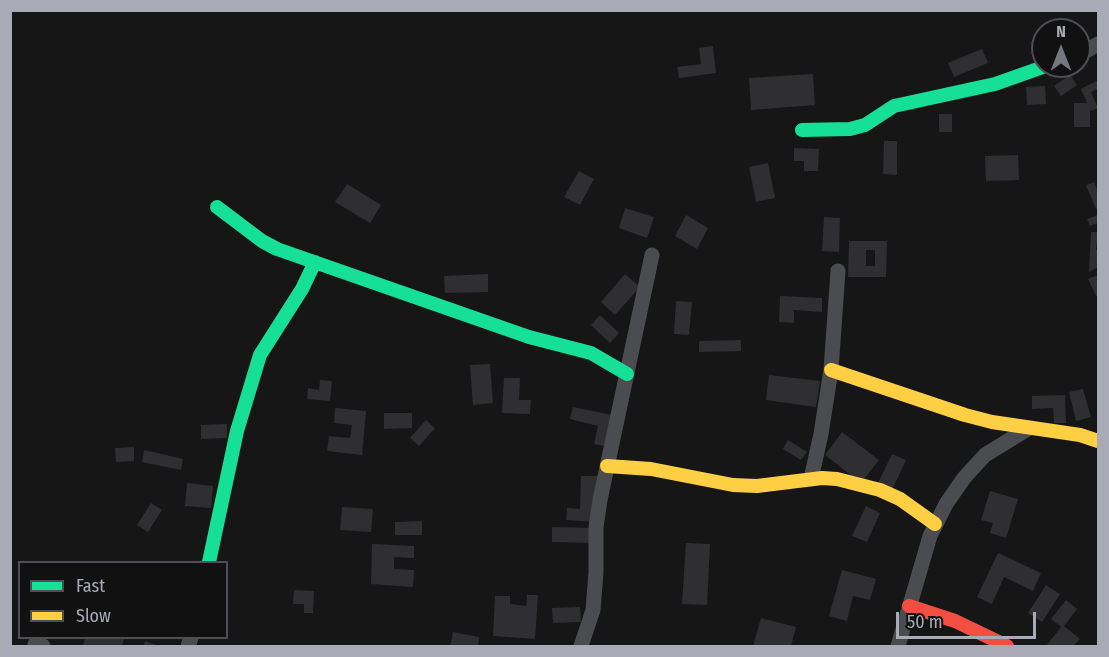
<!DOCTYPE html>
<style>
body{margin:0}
#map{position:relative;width:1109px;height:657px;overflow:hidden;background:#161617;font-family:"Fira Sans Condensed",sans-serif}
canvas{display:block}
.frame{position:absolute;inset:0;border:12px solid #a9aab6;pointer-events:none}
.legend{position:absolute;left:18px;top:561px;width:210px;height:78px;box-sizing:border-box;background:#111112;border:2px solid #4e4e54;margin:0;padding:8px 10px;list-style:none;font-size:18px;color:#a9aab6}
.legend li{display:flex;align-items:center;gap:12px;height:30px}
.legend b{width:30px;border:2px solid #4e4e54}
.north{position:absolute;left:1031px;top:18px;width:60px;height:60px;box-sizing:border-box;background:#111112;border:2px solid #4e4e54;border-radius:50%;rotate:0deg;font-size:16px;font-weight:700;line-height:24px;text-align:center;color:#a9aab6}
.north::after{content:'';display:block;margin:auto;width:21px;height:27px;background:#76767e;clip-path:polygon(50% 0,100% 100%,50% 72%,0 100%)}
.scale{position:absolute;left:896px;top:612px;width:140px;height:27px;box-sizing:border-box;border:3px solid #a9aab6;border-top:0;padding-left:8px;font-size:18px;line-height:21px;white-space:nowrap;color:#a9aab6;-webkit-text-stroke:4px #111112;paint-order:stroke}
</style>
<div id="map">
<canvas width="1109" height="657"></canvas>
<div class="frame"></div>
<ul class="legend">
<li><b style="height:8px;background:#16e098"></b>Fast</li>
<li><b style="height:8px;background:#ffcf43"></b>Slow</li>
</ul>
<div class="north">N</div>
<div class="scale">50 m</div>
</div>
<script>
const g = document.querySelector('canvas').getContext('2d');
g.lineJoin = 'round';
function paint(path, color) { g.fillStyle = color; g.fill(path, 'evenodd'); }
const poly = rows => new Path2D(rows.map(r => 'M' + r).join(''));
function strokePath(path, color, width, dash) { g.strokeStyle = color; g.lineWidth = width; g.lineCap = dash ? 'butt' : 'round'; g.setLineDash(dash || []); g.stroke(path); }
const building = poly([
 [713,46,716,73,679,78,677,67,701,64,699,48],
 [982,49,988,63,954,77,948,63],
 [813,74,815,105,751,110,749,78],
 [1070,75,1077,85,1061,96,1054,86],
 [1098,80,1098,89,1091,92,1098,108,1091,111,1090,109,1090,127,1074,127,1074,103,1087,103,1081,89],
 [1045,86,1046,104,1027,105,1026,87],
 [939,114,952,114,952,132,939,132],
 [884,141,897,141,897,175,883,174],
 [794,148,819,149,818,171,804,171,804,161,794,161],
 [1018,155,1019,180,986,181,985,156],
 [768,163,775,198,756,202,749,167],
 [579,171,594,179,580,205,564,197],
 [1094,182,1098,192,1098,207,1096,209,1086,185],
 [347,184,381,205,370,223,335,202],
 [625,208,654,217,647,238,619,228],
 [686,215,708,228,697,249,675,236],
 [1098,215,1098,223,1090,226,1087,219],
 [824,217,840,218,839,252,822,251],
 [1091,232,1098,232,1096,250,1098,250,1098,267,1089,272],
 [849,241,887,241,886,277,848,277],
 [866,250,875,250,875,266,866,266],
 [488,274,488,292,445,293,444,276],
 [625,274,640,287,615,315,601,302],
 [1098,275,1098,295,1096,296,1088,279],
 [780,296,822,298,822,312,794,310,794,323,779,322],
 [676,301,692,302,689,335,674,334],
 [600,315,619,333,610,343,591,325],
 [741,340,741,351,699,352,699,341],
 [490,364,493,403,473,405,470,365],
 [769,375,820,381,816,407,766,400],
 [504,378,520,378,519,400,531,400,530,414,502,413],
 [320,380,332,381,330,401,307,399,308,388,319,390],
 [1083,389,1091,417,1076,421,1069,392],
 [1065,395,1066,423,1054,423,1053,408,1032,409,1032,396],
 [573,407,612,415,605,446,594,444,598,426,570,419],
 [335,408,366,411,362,455,327,451,329,436,350,438,352,425,334,423],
 [384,413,412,413,412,428,384,429],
 [426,420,435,428,419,446,410,438],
 [227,424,227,438,201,439,201,425],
 [842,432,879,460,861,483,825,455],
 [788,440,807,452,801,460,783,449],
 [134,447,134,461,116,462,115,448],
 [144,450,183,459,181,470,142,462],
 [892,454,906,460,890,494,876,487],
 [581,476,598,476,596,522,566,520,567,508,580,509],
 [187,483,213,486,211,508,185,506],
 [990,491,1018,499,1006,538,990,533,993,523,981,520],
 [151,503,162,510,148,532,137,525],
 [866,506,880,513,867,542,852,536],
 [342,507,373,509,371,532,340,530],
 [422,521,422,535,395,535,395,522],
 [552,527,593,528,592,543,552,542],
 [686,543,710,544,707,605,682,604],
 [372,544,414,546,414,558,394,557,394,569,414,570,413,587,371,584],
 [998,553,1041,573,1033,591,1004,577,992,604,977,597],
 [842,570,876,579,870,600,853,596,847,621,829,616],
 [1046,585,1060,594,1042,622,1028,613],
 [294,590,314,591,313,613,304,613,304,604,293,604],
 [527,595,538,595,535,639,493,636,495,596,510,596,510,604,526,606],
 [1066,600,1077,609,1064,626,1080,639,1073,646,1048,646,1047,645,1061,627,1051,619],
 [580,607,581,622,553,623,552,608],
 [761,618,796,627,791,646,753,646],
 [453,632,479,637,478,646,450,646],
 [85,638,124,638,122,646,83,646],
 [145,641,159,646,143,646]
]);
const street = poly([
 [1079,55,1098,44],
 [811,479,821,434,831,370,838,271],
 [35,644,43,646],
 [188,646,191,638],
 [581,646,593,610,596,572,596,527,600,500,652,255],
 [898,646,930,536,946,504,964,478,985,455,1029,428]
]);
const fast = poly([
 [802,130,850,129,865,125,894,106,995,84,1046,66],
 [217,207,262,241,277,249,529,337,591,353,627,374],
 [209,562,237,431,260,355,302,289,315,262]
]);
const slow = poly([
 [831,370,965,415,992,422,1080,435,1098,441],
 [607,466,651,469,733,485,757,486,822,478,837,479,880,490,900,499,935,524]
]);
const jam = poly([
 [909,606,955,621,1007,646]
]);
paint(building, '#2f2f31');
strokePath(street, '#4b4c4f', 15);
strokePath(fast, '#16e098', 14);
strokePath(slow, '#ffcf43', 14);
strokePath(jam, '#f24e42', 14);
</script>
